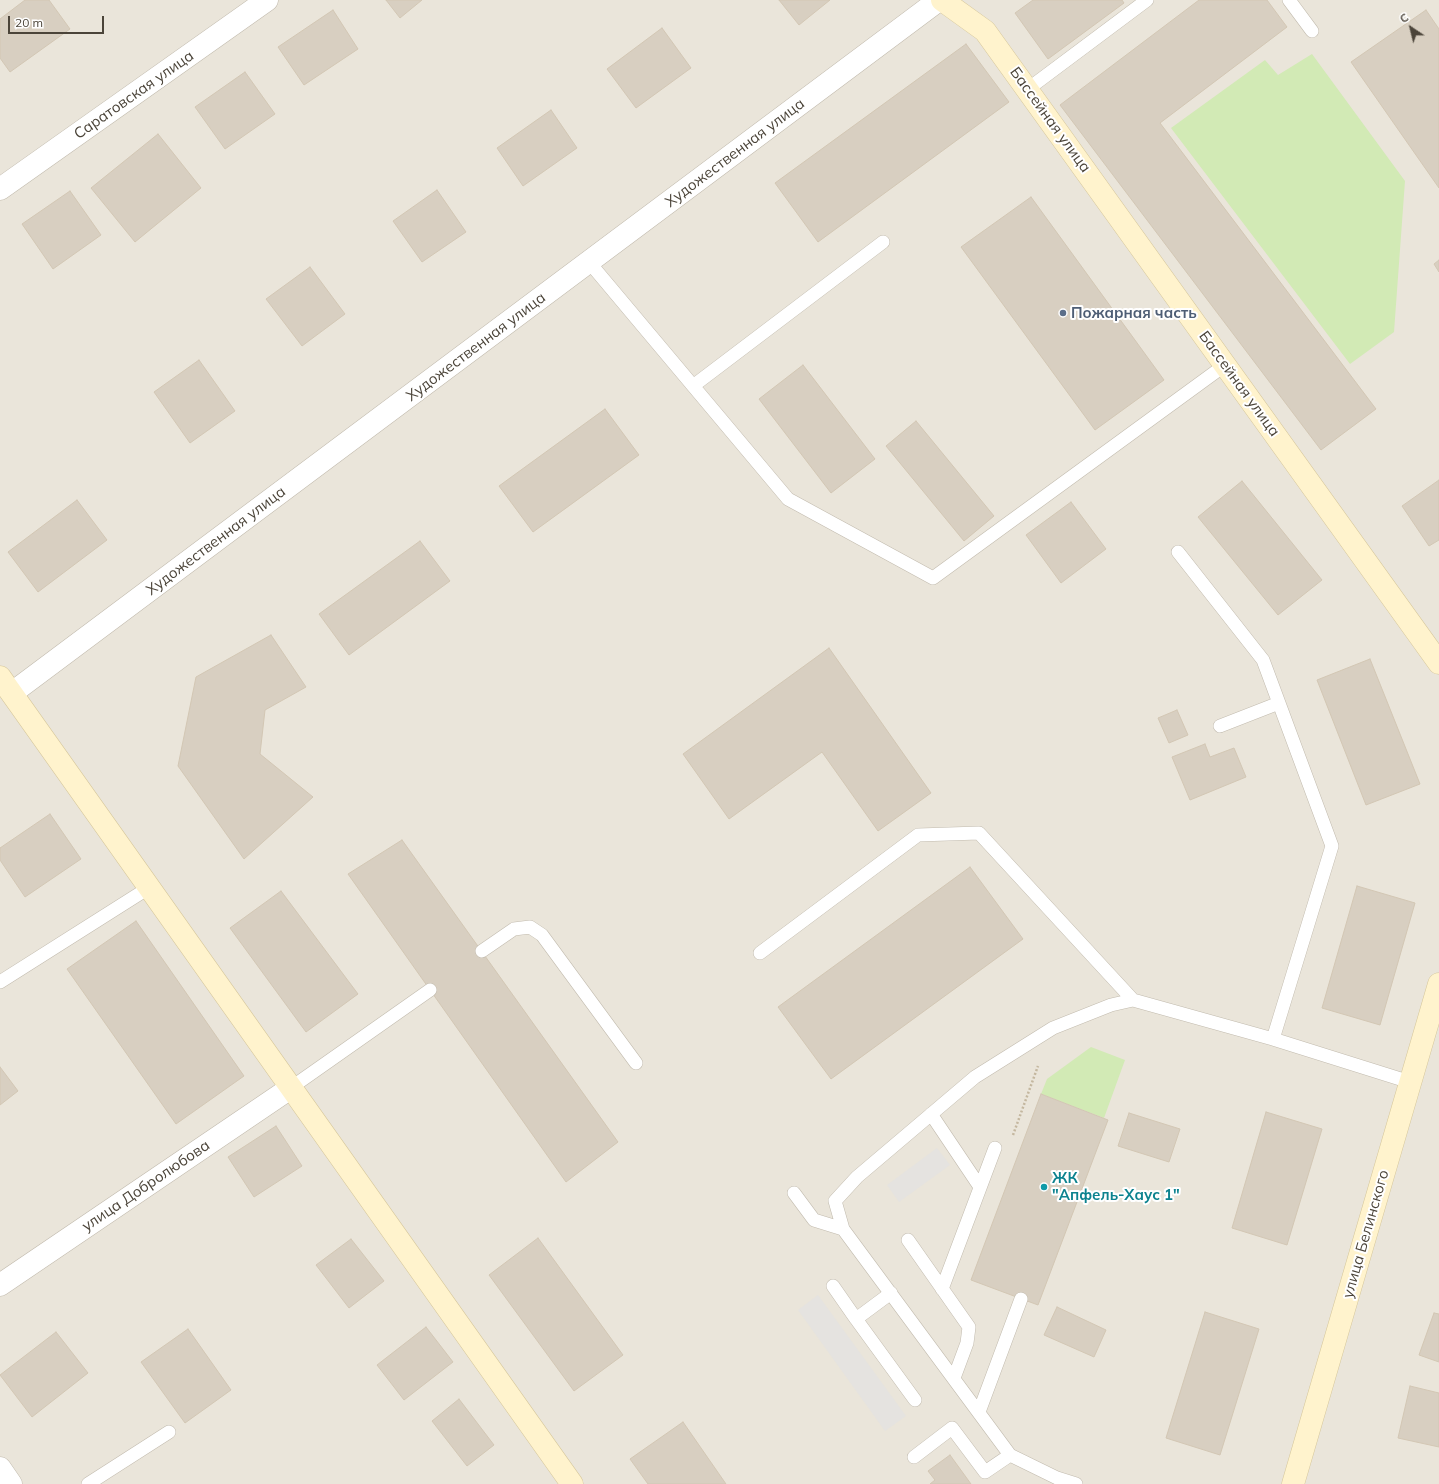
<!DOCTYPE html>
<meta charset="utf-8">
<style>
body{margin:0}
#map{position:relative;width:1439px;height:1484px;overflow:hidden;background:#f6f3ec;font-family:Mulish,sans-serif}
canvas{display:block}
.north{position:absolute;left:1391px;top:8px;width:40px;height:40px;-webkit-text-stroke:3px #fff;paint-order:stroke;rotate:325deg;font-size:11px;font-weight:700;line-height:16px;text-align:center;color:#4b4439}
.north::after{content:'';display:block;margin:auto;width:14px;height:18px;background:#4b4439;clip-path:polygon(50% 0,100% 100%,50% 72%,0 100%)}
.scale{position:absolute;left:8px;top:16px;width:96px;height:18px;box-sizing:border-box;border:2px solid #4b4439;border-top:0;padding-left:5px;font-size:12px;line-height:14px;white-space:nowrap;color:#4b4439;-webkit-text-stroke:3px #fff;paint-order:stroke}
</style>
<div id="map">
<canvas width="1439" height="1484"></canvas>
<div class="north">С</div>
<div class="scale">20 m</div>
</div>
<script>
const g = document.querySelector('canvas').getContext('2d');
g.lineJoin = 'round';
function paint(path, color) { g.fillStyle = color; g.fill(path, 'evenodd'); }
const poly = rows => new Path2D(rows.map(r => 'M' + r).join(''));
function strokePath(path, color, width, dash) { g.strokeStyle = color; g.lineWidth = width; g.lineCap = dash ? 'butt' : 'round'; g.setLineDash(dash || []); g.stroke(path); }
function write(font, color, halo, rows, align = 'center') {
  g.font = font + ' Mulish,sans-serif'; g.lineWidth = 4; g.setLineDash([]); g.textBaseline = 'middle'; g.strokeStyle = halo; g.fillStyle = color; for (const [text, x, y, turn = 0] of rows) {
    g.save(); g.translate(x, y); g.rotate((+turn || 0) * Math.PI / 180); g.textAlign = isNaN(turn) ? turn : align; if (halo) g.strokeText(text, 0, 0); g.fillText(text, 0, 0); g.restore();
  }
}
const residential = poly([
 [0,0,1439,0,1439,1484,0,1484]
]);
const green = poly([
 [1312,54,1405,181,1394,332,1350,364,1171,128,1265,60,1278,75],
 [1091,1047,1125,1060,1104,1118,1041,1094,1047,1079]
]);
const parking = poly([
 [937,1148,950,1165,899,1202,887,1185],
 [818,1295,906,1416,885,1431,798,1310]
]);
const building = poly([
 [25,0,49,0,70,29,10,72,0,58,0,19,25,0],
 [386,0,422,0,400,18,386,0],
 [779,0,830,0,799,25,779,0],
 [1033,0,1122,0,1124,3,1048,59,1015,13,1033,0],
 [1199,0,1267,0,1287,27,1160,123,1376,409,1321,450,1060,105,1199,0],
 [333,10,358,49,304,85,278,47,333,10],
 [1426,10,1439,29,1439,188,1351,62,1426,10],
 [662,28,691,68,636,108,607,69,662,28],
 [966,44,1009,102,818,242,775,183,966,44],
 [245,72,275,114,225,149,195,107,245,72],
 [551,110,577,148,523,186,497,148,551,110],
 [158,134,201,188,135,242,91,188,158,134],
 [437,190,466,232,422,262,393,221,437,190],
 [70,191,101,235,53,269,22,224,70,191],
 [1031,197,1164,380,1095,430,961,247,1031,197],
 [1439,260,1439,272,1434,264,1439,260],
 [310,267,345,314,302,346,266,299,310,267],
 [199,360,235,411,190,443,154,392,199,360],
 [803,365,875,459,831,493,759,399,803,365],
 [605,409,639,455,533,532,499,486,605,409],
 [916,421,994,516,964,541,886,446,916,421],
 [1439,480,1439,540,1429,546,1402,506,1439,480],
 [1242,481,1322,580,1278,615,1198,517,1242,481],
 [77,500,107,540,38,592,8,552,77,500],
 [1071,502,1106,549,1061,583,1026,535,1071,502],
 [420,541,450,581,349,655,319,614,420,541],
 [271,635,306,687,265,710,260,754,313,797,244,859,178,766,196,677,271,635],
 [829,648,931,793,878,831,822,752,729,819,683,754,829,648],
 [1370,659,1420,784,1366,805,1317,680,1370,659],
 [1177,710,1188,735,1169,743,1158,718,1177,710],
 [1205,744,1210,757,1234,748,1246,777,1190,800,1172,757,1205,744],
 [50,814,81,859,25,897,0,860,0,848,50,814],
 [402,840,618,1142,566,1182,348,874,402,840],
 [970,867,1023,939,831,1079,778,1007,970,867],
 [1357,886,1415,903,1380,1025,1322,1008,1357,886],
 [281,891,358,994,306,1032,230,928,281,891],
 [136,921,244,1076,176,1124,67,969,136,921],
 [0,1067,18,1091,0,1105,0,1067],
 [1041,1094,1108,1120,1038,1305,971,1280,1041,1094],
 [1266,1112,1322,1129,1287,1245,1232,1228,1266,1112],
 [1129,1113,1180,1129,1169,1162,1118,1146,1129,1113],
 [276,1126,302,1166,254,1197,228,1157,276,1126],
 [538,1238,623,1355,574,1391,489,1275,538,1238],
 [351,1239,384,1281,349,1308,316,1265,351,1239],
 [1057,1307,1106,1330,1094,1357,1044,1335,1057,1307],
 [1205,1312,1259,1329,1220,1455,1166,1438,1205,1312],
 [1434,1313,1439,1314,1439,1362,1419,1355,1434,1313],
 [426,1327,453,1362,404,1400,377,1365,426,1327],
 [188,1329,231,1390,185,1423,141,1362,188,1329],
 [56,1332,88,1373,32,1417,0,1375,56,1332],
 [1410,1386,1439,1393,1439,1447,1398,1438,1410,1386],
 [459,1399,494,1445,467,1466,432,1421,459,1399],
 [683,1422,726,1484,648,1484,630,1459,683,1422],
 [950,1455,971,1484,930,1484,935,1480,928,1471,950,1455]
]);
const path = poly([
 [1013,1135,1038,1066]
]);
const lane = poly([
 [1289,0,1312,31],
 [1028,89,1147,0],
 [589,262,788,499,933,578,1225,365],
 [693,386,883,242],
 [1178,552,1263,660,1332,846,1273,1039],
 [1220,726,1279,703],
 [482,951,514,929,530,927,542,935,636,1063],
 [760,953,918,835,979,833,1133,1000,1273,1039,1410,1082],
 [0,982,150,887],
 [292,1087,430,990],
 [931,1114,980,1187],
 [794,1193,814,1220,843,1229],
 [908,1240,969,1327,967,1343,954,1378],
 [833,1286,856,1319,891,1293],
 [942,1289,995,1148],
 [856,1319,915,1400],
 [979,1412,1021,1299],
 [914,1457,952,1428,985,1472,1010,1455],
 [88,1484,169,1432],
 [1076,1484,1057,1478,1010,1455,843,1229,835,1201,857,1177,975,1077,1053,1028,1111,1005,1133,1000]
]);
const street = poly([
 [0,189,267,0],
 [12,693,939,0],
 [0,1285,292,1087],
 [0,1468,11,1484]
]);
const secondary = poly([
 [942,0,985,31,1439,663],
 [0,677,572,1484],
 [1293,1484,1439,984]
]);
const markers = [
 [1063,313,4,"#5c6f8a"],
 [1044,1187,4,"#0f9aa8"]
];
const streetNames = [
 ["Саратовская улица",134,95,-35],
 ["Бассейная улица",1050,120,54],
 ["Художественная улица",735,153,-37],
 ["Художественная улица",476,347,-37],
 ["Бассейная улица",1239,384,54],
 ["Художественная улица",216,541,-37],
 ["улица Добролюбова",146,1186,-34],
 ["улица Белинского",1366,1234,-74]
];
const serviceNames = [
 ["Пожарная часть",1071,313]
];
const cultureNames = [
 ["ЖК",1052,1178],
 ["\"Апфель-Хаус 1\"",1052,1195]
];
paint(residential, '#eae5da');
paint(green, '#d2eab5');
paint(parking, '#e5e3e0');
paint(building, '#d8cfc1');
strokePath(building, '#d3c7b4', 1);
strokePath(lane, '#c2bbae', 14);
strokePath(street, '#c2bbae', 23);
strokePath(secondary, '#d6c79b', 23);
strokePath(path, '#c4b79f', 2.5, [2, 2]);
strokePath(lane, '#fff', 13);
strokePath(street, '#fff', 22);
strokePath(secondary, '#fff3cd', 22);
for (const [x, y, r, color] of markers) { const dot = new Path2D(); dot.arc(x, y, r, 0, 2 * Math.PI); g.fillStyle = color; g.fill(dot); strokePath(dot, '#fff', 1.5); }
write('15px', '#4b4439', '#fff', streetNames);
write('bold 15px', '#4e5e75', '#fff', serviceNames, 'left');
write('bold 15px', '#0d838f', '#fff', cultureNames, 'left');
</script>
